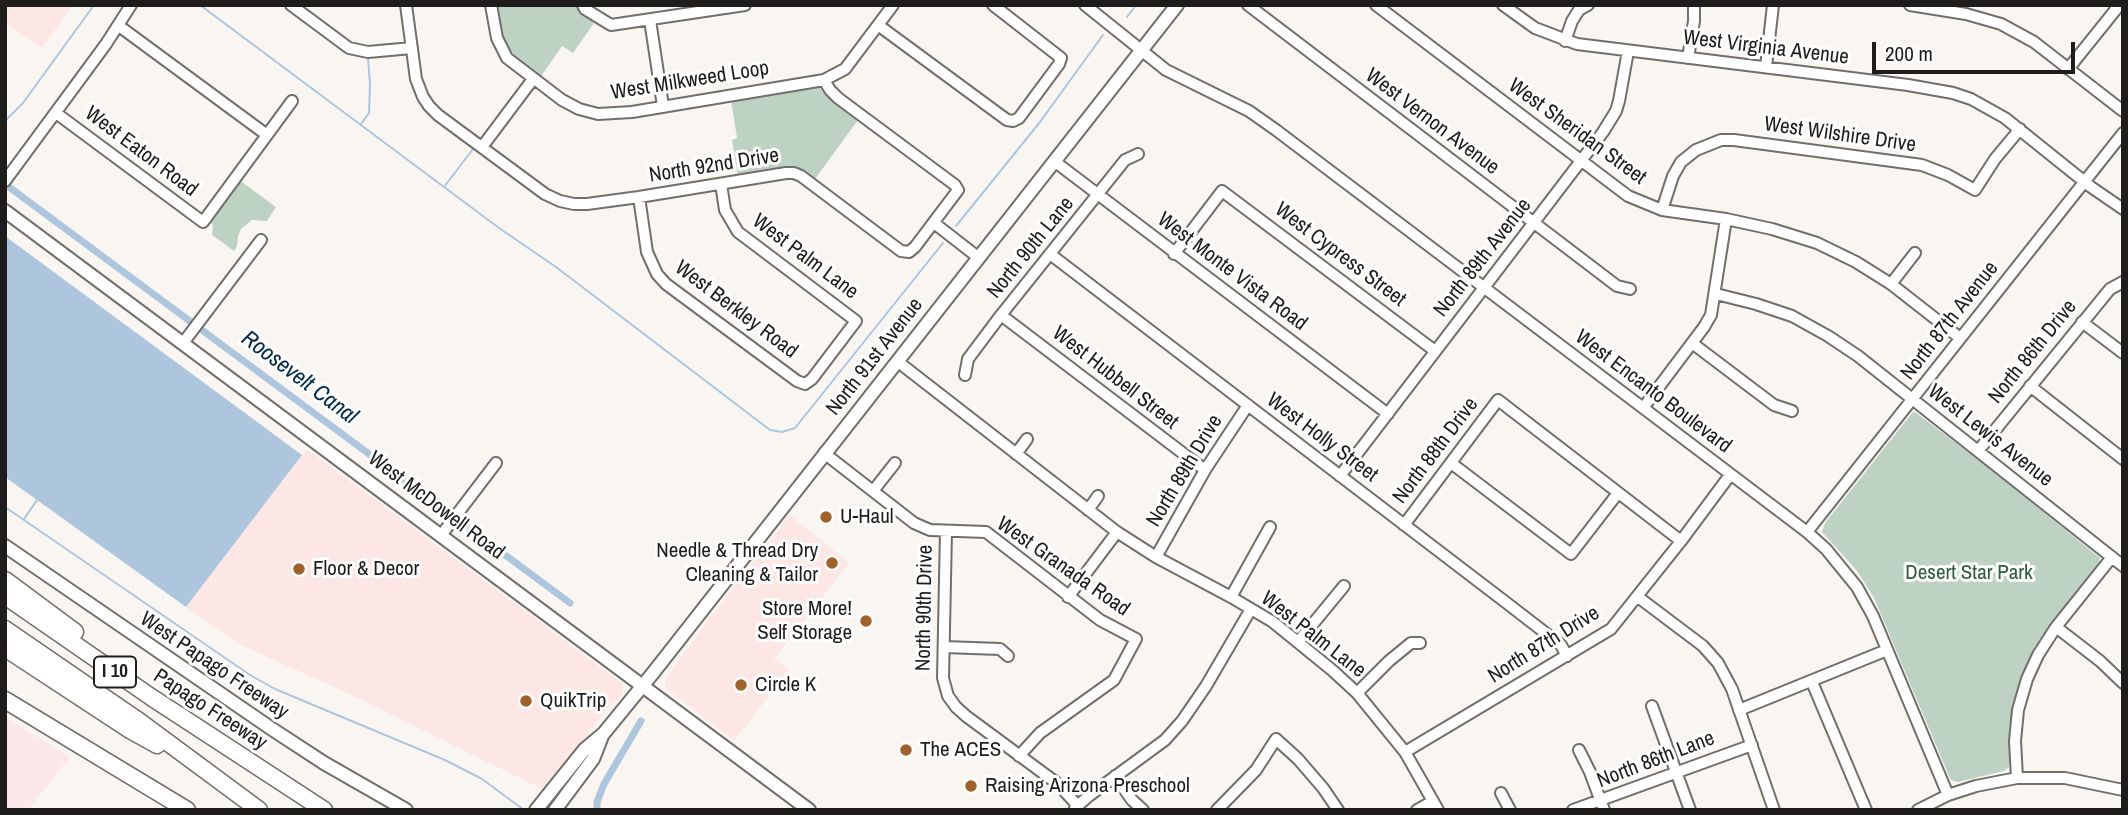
<!DOCTYPE html>
<style>
body{margin:0}
#map{position:relative;width:2128px;height:815px;overflow:hidden;background:#f9f6f2;font-family:"Archivo Narrow",sans-serif}
canvas{display:block}
.frame{position:absolute;inset:0;border:7px solid #1e1d1c;pointer-events:none}
.scale{position:absolute;left:1872px;top:42px;width:203px;height:32px;box-sizing:border-box;border:4px solid #1e1d1c;border-top:0;padding-left:9px;font-size:21px;line-height:24px;white-space:nowrap;color:#1e1d1c;-webkit-text-stroke:5px #fff;paint-order:stroke}
</style>
<div id="map">
<canvas width="2128" height="815"></canvas>
<div class="frame"></div>
<div class="scale">200 m</div>
</div>
<script>
const g = document.querySelector('canvas').getContext('2d');
g.lineJoin = 'round';
function paint(path, color) { g.fillStyle = color; g.fill(path, 'evenodd'); }
const poly = rows => new Path2D(rows.map(r => 'M' + r).join(''));
function strokePath(path, color, width, dash) { g.strokeStyle = color; g.lineWidth = width; g.lineCap = dash ? 'butt' : 'round'; g.setLineDash(dash || []); g.stroke(path); }
function write(font, color, halo, rows, align = 'center') {
  g.font = font + ' "Archivo Narrow",sans-serif'; g.lineWidth = 6; g.setLineDash([]); g.textBaseline = 'middle'; g.strokeStyle = halo; g.fillStyle = color; for (const [text, x, y, turn = 0] of rows) {
    g.save(); g.translate(x, y); g.rotate((+turn || 0) * Math.PI / 180); g.textAlign = isNaN(turn) ? turn : align; if (halo) g.strokeText(text, 0, 0); g.fillText(text, 0, 0); g.restore();
  }
}
const commercial = poly([
 [5,5,73,5,42,48,5,22],
 [307,449,623,684,623,694,607,709,546,791,360,699,239,644,186,607],
 [790,515,849,563,774,659,789,670,734,741,667,689,665,685,665,680,708,620]
]);
const industrial = poly([
 [5,717,70,757,28,810,5,810]
]);
const green = poly([
 [498,5,576,5,579,11,594,23,573,53,562,46,540,78,520,62,508,47,501,30],
 [815,87,819,87,829,98,858,120,815,179,807,173,794,168,782,167,738,175,732,140,737,138,731,100],
 [239,180,276,207,267,221,252,220,241,229,238,236,237,246,234,251,212,235,213,225,209,221],
 [1915,412,1993,471,2100,558,2098,565,2040,639,2026,668,2014,706,2010,732,2009,767,2004,771,1958,782,1951,780,1949,776,1874,598,1857,571,1822,532,1825,523,1912,413]
]);
const water = poly([
 [5,236,302,455,186,607,5,477]
]);
const stream = poly([
 [200,5,499,228,556,267,770,430,782,432,795,428,943,243],
 [1127,17,1136,5],
 [5,121,23,103,94,5],
 [361,124,369,113,370,84,368,58],
 [444,187,473,149],
 [956,226,1040,122,1103,35],
 [5,507,250,675,275,689,445,760,482,779,524,810],
 [24,519,37,500]
]);
const canal = poly([
 [5,184,570,603],
 [597,810,597,802,604,784,641,721]
]);
const minor = poly([
 [291,5,349,48,368,52,412,48],
 [406,5,416,79,423,97,429,106,438,115,545,194,560,201,574,204,587,204,639,197,786,173,794,173,801,176,901,251,909,252,915,247,958,190,955,185,838,98,830,90,824,80],
 [491,5,497,38,507,58,562,100,579,109,598,114,632,112,824,80,845,69,893,5],
 [583,5,585,9,611,25,745,5],
 [1085,5,1166,70,1249,111,1276,130,1807,532,1826,549,1857,587,1873,616,1948,795],
 [1248,5,1617,286,1630,289],
 [1376,5,1628,196,1662,210,1726,219,1772,229,1817,243,1856,262,1891,284,1960,338],
 [1503,5,1535,28,1577,44,1908,85,1953,93,1971,99,2005,118,2091,187,2123,209],
 [1910,5,1966,14,2001,24,2034,42,2123,111],
 [650,20,663,106],
 [878,25,1007,120,1013,121,1019,118,1059,64,1061,58,993,5],
 [119,26,267,135],
 [1565,41,1572,21,1579,10,1588,5],
 [1688,58,1694,21,1694,5],
 [1766,67,1773,5],
 [2068,69,2117,8,2115,5],
 [56,113,203,222,292,101],
 [482,147,533,79],
 [1054,161,1388,414],
 [5,181,106,44,131,5],
 [639,197,647,252,657,274,666,284,797,381,805,384,812,379,856,321,738,232,725,210,721,184],
 [1662,210,1673,176,1681,162,1696,150,1721,140,1734,140,1922,165,1948,175,1975,190,1995,159,2020,129],
 [934,223,979,258],
 [1050,254,1508,604,1561,645,1567,656],
 [1174,254,1222,191,1435,351],
 [1891,284,1915,253],
 [1716,294,1756,304,1792,316,1828,336,1858,356,2123,566],
 [1001,315,1205,470],
 [2082,322,2123,353],
 [183,343,261,240],
 [1692,343,1774,405,1792,411],
 [897,361,1117,532,1156,557,1231,597,1273,622,1332,670,1357,693,1405,752,1438,810],
 [965,375,968,359,1001,315,1125,160,1138,154],
 [2030,386,2123,459],
 [1643,408,1704,327,1711,315,1726,219],
 [1978,451,2110,289,2123,282],
 [824,453,914,523,930,530,986,532,1100,620,1136,639,1114,680,1040,733,1019,756],
 [1016,454,1027,439],
 [1451,463,1571,554,1618,493],
 [1340,476,1603,132,1616,111,1619,101,1628,51],
 [873,491,895,463],
 [1088,510,1098,496],
 [1404,525,1498,400,1681,541],
 [946,531,943,678,948,696,956,707,966,716,1058,784,1078,806],
 [1807,532,2123,133],
 [442,534,496,463],
 [1156,557,1205,470,1248,405],
 [1068,597,1117,532],
 [1231,597,1270,527],
 [1638,597,1703,646,1718,663,1732,689,1774,810],
 [2056,627,2100,661,2123,683],
 [1298,642,1344,586],
 [944,647,1000,649,1008,656],
 [1812,682,1866,810],
 [1357,693,1389,661,1411,643,1420,643],
 [1652,706,1690,810],
 [1739,710,1887,650],
 [1579,750,1590,772,1604,810],
 [1405,752,1611,629,1681,541,1730,475],
 [1115,776,1132,800,1143,810],
 [2017,778,2015,741,2018,710,2027,679,2038,655,2056,627,2112,557],
 [1501,793,1510,810],
 [1075,808,1090,795,1165,740,1182,721,1206,686,1251,609],
 [1217,810,1256,770,1276,739,1298,759,1323,788,1338,810],
 [1417,810,1433,801],
 [1573,810,1752,745],
 [1918,810,1948,795,1976,786,2017,778,2065,778,2123,790]
]);
const major = poly([
 [5,211,809,810],
 [5,546,272,729,324,763,406,810],
 [536,810,585,749,604,733,653,673,1177,5],
 [555,810,593,759,602,736]
]);
const highway = poly([
 [5,580,75,632],
 [5,596,151,697,324,810],
 [5,629,136,719,259,810],
 [5,648,130,730,157,745],
 [5,700,187,810]
]);
const markers = [
 [826,517,7,"#a1612a"],
 [832,563,7,"#a1612a"],
 [299,569,7,"#a1612a"],
 [866,621,7,"#a1612a"],
 [741,685,7,"#a1612a"],
 [526,701,7,"#a1612a"],
 [906,750,7,"#a1612a"],
 [971,786,7,"#a1612a"]
];
const shields = [
 [115,672,42]
];
const shieldNames = [
 ["I 10",115,672]
];
const streetNames = [
 ["West Virginia Avenue",1766,48,7],
 ["West Milkweed Loop",690,81,-9],
 ["West Vernon Avenue",1432,122,37],
 ["West Sheridan Street",1577,132,36],
 ["West Wilshire Drive",1840,135,8],
 ["West Eaton Road",141,152,37],
 ["North 92nd Drive",714,166,-9],
 ["North 90th Lane",1031,248,-51],
 ["West Cypress Street",1340,255,37],
 ["West Palm Lane",805,257,37],
 ["North 89th Avenue",1483,258,-52],
 ["West Monte Vista Road",1232,272,37],
 ["West Berkley Road",736,310,37],
 ["North 87th Avenue",1950,321,-52],
 ["North 86th Drive",2033,352,-51],
 ["North 91st Avenue",875,357,-52],
 ["West Hubbell Street",1115,378,38],
 ["West Encanto Boulevard",1653,392,37],
 ["West Lewis Avenue",1990,436,38],
 ["West Holly Street",1322,438,37],
 ["North 88th Drive",1436,451,-53],
 ["North 89th Drive",1185,471,-59],
 ["West McDowell Road",436,506,37],
 ["West Granada Road",1063,567,35],
 ["North 90th Drive",925,608,-89],
 ["West Palm Lane",1313,635,38],
 ["North 87th Drive",1544,645,-32],
 ["West Papago Freeway",214,666,34],
 ["Papago Freeway",210,710,33],
 ["North 86th Lane",1656,760,-21]
];
const poiNames = [
 ["U-Haul",840,517],
 ["Needle & Thread Dry",818,551,"right"],
 ["Cleaning & Tailor",818,575,"right"],
 ["Floor & Decor",313,569],
 ["Store More!",852,609,"right"],
 ["Self Storage",852,633,"right"],
 ["Circle K",755,685],
 ["QuikTrip",540,701],
 ["The ACES",920,750],
 ["Raising Arizona Preschool",985,786]
];
const parkNames = [
 ["Desert Star Park",1969,573]
];
const waterNames = [
 ["Roosevelt Canal",299,378,37]
];
paint(commercial, '#fde7e5');
paint(industrial, '#fce7eb');
paint(green, '#bed2c4');
paint(water, '#adc6de');
strokePath(stream, '#adc6de', 2);
strokePath(canal, '#adc6de', 7);
strokePath(minor, '#716f6b', 14);
strokePath(major, '#716f6b', 16);
strokePath(highway, '#716f6b', 19);
strokePath(minor, '#fff', 10);
strokePath(major, '#fff', 12);
strokePath(highway, '#fff', 16);
for (const [x, y, r, color] of markers) { const dot = new Path2D(); dot.arc(x, y, r, 0, 2 * Math.PI); g.fillStyle = color; g.fill(dot); strokePath(dot, '#fff', 2.5); }
for (const [x, y, w] of shields) { const box = new Path2D(); box.roundRect(x - w / 2, y - 15.5, w, 31, 5); g.fillStyle = '#fff'; g.fill(box); strokePath(box, '#1e1d1c', 2); }
write('bold 19px', '#1e1d1c', null, shieldNames);
write('21px', '#1e1d1c', '#fff', streetNames);
write('21px', '#1e1d1c', '#fff', poiNames, 'left');
write('21px', '#2b5c3e', '#fff', parkNames);
write('italic 23px', '#002b4b', '#fff', waterNames);
</script>
